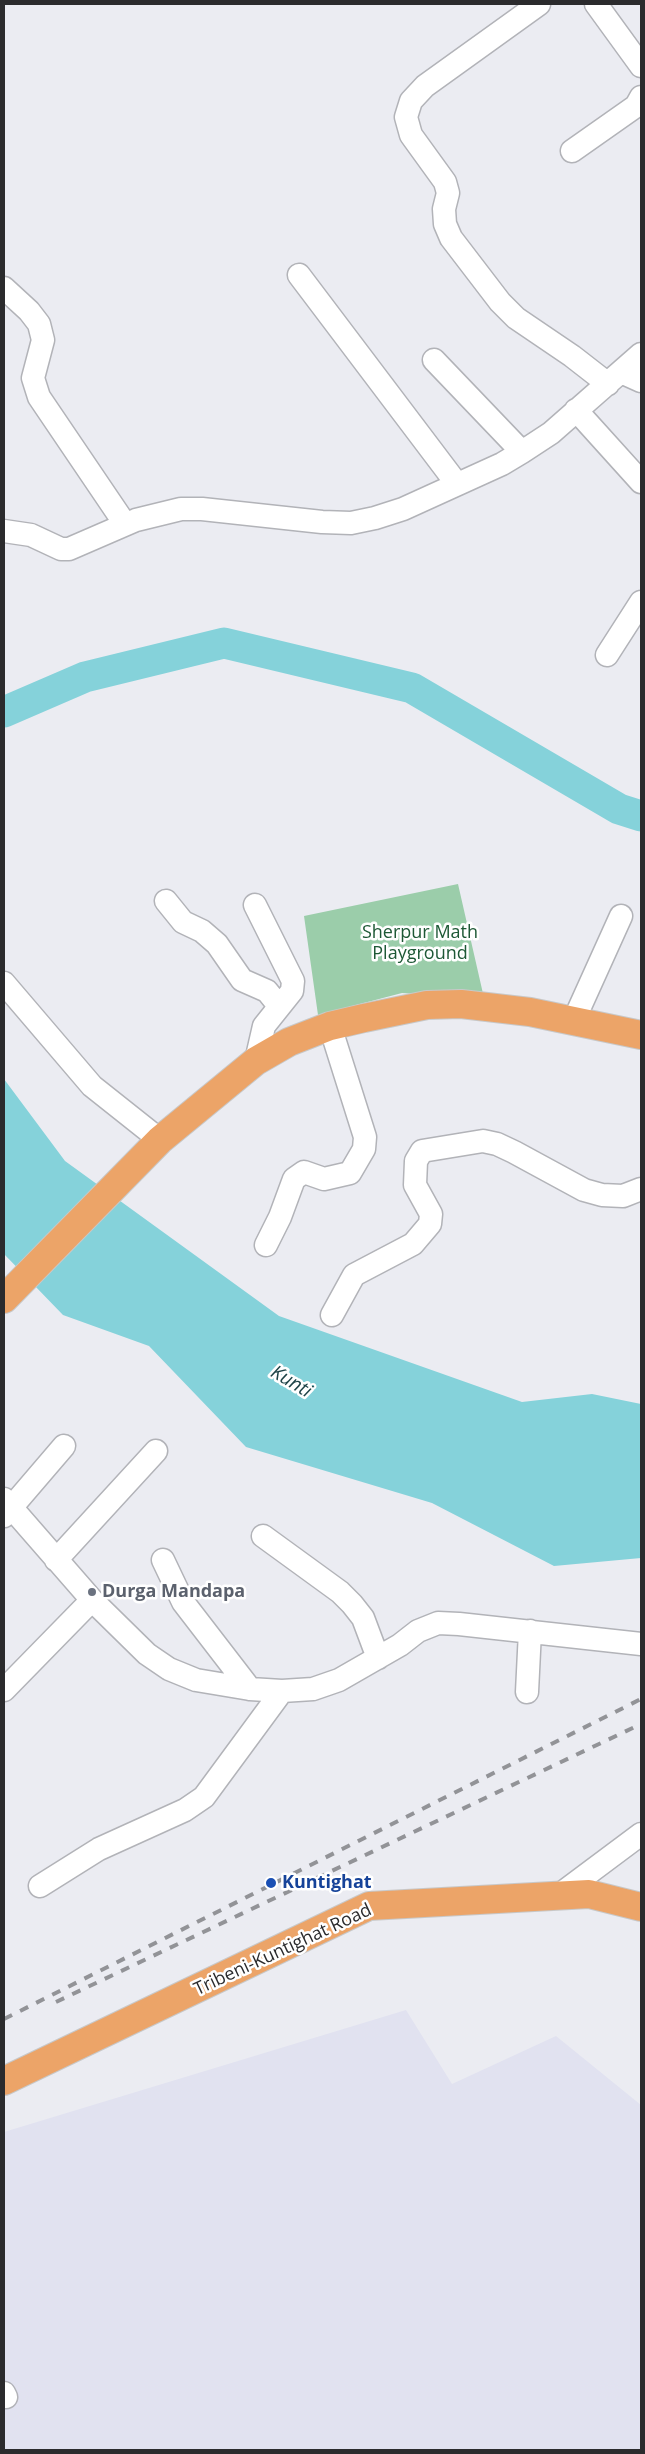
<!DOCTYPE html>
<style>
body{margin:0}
#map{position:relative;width:645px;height:2454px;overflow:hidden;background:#ebecf2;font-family:"Open Sans",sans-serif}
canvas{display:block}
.frame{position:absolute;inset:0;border:5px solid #2b2b2d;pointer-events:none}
</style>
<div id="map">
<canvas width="645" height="2454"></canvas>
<div class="frame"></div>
</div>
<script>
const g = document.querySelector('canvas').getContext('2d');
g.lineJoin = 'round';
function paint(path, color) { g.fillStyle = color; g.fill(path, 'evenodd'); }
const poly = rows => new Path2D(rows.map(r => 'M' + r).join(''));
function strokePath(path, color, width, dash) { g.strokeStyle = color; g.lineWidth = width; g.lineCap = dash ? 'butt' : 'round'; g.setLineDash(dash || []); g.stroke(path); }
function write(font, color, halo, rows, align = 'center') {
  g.font = font + ' "Open Sans",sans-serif'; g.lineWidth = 5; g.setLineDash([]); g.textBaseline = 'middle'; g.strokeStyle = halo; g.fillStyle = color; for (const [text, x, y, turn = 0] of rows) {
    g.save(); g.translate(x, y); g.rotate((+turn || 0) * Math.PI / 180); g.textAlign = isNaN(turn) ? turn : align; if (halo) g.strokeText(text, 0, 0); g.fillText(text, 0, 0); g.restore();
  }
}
const built = poly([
 [406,2010,452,2084,556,2036,641,2105,641,2450,4,2450,4,2132]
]);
const green = poly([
 [458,884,484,998,402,993,318,1015,304,916]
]);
const water = poly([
 [4,1079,65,1161,279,1316,522,1402,592,1394,641,1404,641,1558,554,1566,432,1503,246,1447,149,1346,63,1315,4,1254]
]);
const river = poly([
 [4,712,85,677,224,643,412,688,619,809,641,816]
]);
const minor = poly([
 [539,4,425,86,411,101,406,117,411,135,445,182,448,193,444,209,445,224,451,238,500,302,516,318,572,356,608,384],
 [596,4,641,66],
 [572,151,636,106,641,97],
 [299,275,457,484],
 [4,288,29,311,39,324,43,340,33,378,39,397,125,524],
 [434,360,522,452],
 [621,372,641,381],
 [576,410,641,482],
 [4,531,31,535,61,549,69,549,136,520,181,509,202,509,322,522,351,523,375,518,403,509,502,464,522,452,551,433,641,354],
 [607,655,641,602],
 [166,901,183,922,202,931,217,944,242,980,267,991,279,1006],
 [255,905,293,981,292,991,264,1026,256,1061],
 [4,983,92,1086,160,1140],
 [574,1020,621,916],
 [266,1245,280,1217,294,1179,304,1172,324,1179,350,1173,364,1149,365,1137,330,1026],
 [332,1315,354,1275,413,1244,430,1224,431,1214,415,1185,416,1161,422,1151,483,1141,497,1144,514,1152,584,1190,602,1195,623,1196,641,1189],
 [4,1499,92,1600,147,1654,169,1669,196,1680,250,1689,282,1691,313,1689,339,1680,400,1645,418,1631,438,1623,459,1624,641,1644],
 [4,1516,64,1446],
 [263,1536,340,1592,352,1604,363,1618,378,1658],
 [56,1560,156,1451],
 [163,1560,183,1602,250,1689],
 [4,1690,92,1600],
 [527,1692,530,1631],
 [40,1886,99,1849,185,1810,204,1797,282,1691],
 [558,1896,641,1834],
 [4,2393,6,2397]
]);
const major = poly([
 [4,1299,160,1140,256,1061,289,1042,330,1026,364,1018,427,1005,461,1004,530,1012,641,1035],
 [4,2081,369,1906,589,1894,641,1907]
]);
const rail = poly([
 [56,2002,641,1724],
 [4,2019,641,1699]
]);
const markers = [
 [92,1592,5,"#6b7280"],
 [271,1883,6,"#1a4fb4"]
];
const parkNames = [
 ["Sherpur Math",420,933],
 ["Playground",420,954]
];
const worshipNames = [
 ["Durga Mandapa",102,1592]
];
const transitNames = [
 ["Kuntighat",282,1883]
];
const streetNames = [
 ["Tribeni-Kuntighat Road",283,1950,-25]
];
const waterNames = [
 ["Kunti",291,1382,31]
];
paint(built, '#e1e2f0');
paint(green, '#9bcdaa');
paint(water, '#85d2da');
strokePath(river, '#85d2da', 31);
strokePath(minor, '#b2b3b8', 25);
strokePath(major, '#c8c8c8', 30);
strokePath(minor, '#fff', 22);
strokePath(major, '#eca468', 28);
strokePath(rail, '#929397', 4, [9, 9]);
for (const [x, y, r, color] of markers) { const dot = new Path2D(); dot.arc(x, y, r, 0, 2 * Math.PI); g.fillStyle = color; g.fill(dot); strokePath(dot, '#fff', 2); }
write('18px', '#1d5835', '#fff', parkNames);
write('bold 18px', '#5b616d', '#fff', worshipNames, 'left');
write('bold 18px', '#164399', '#fff', transitNames, 'left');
write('18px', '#2b2b2d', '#fff', streetNames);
write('italic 19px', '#1e4347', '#fff', waterNames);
</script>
